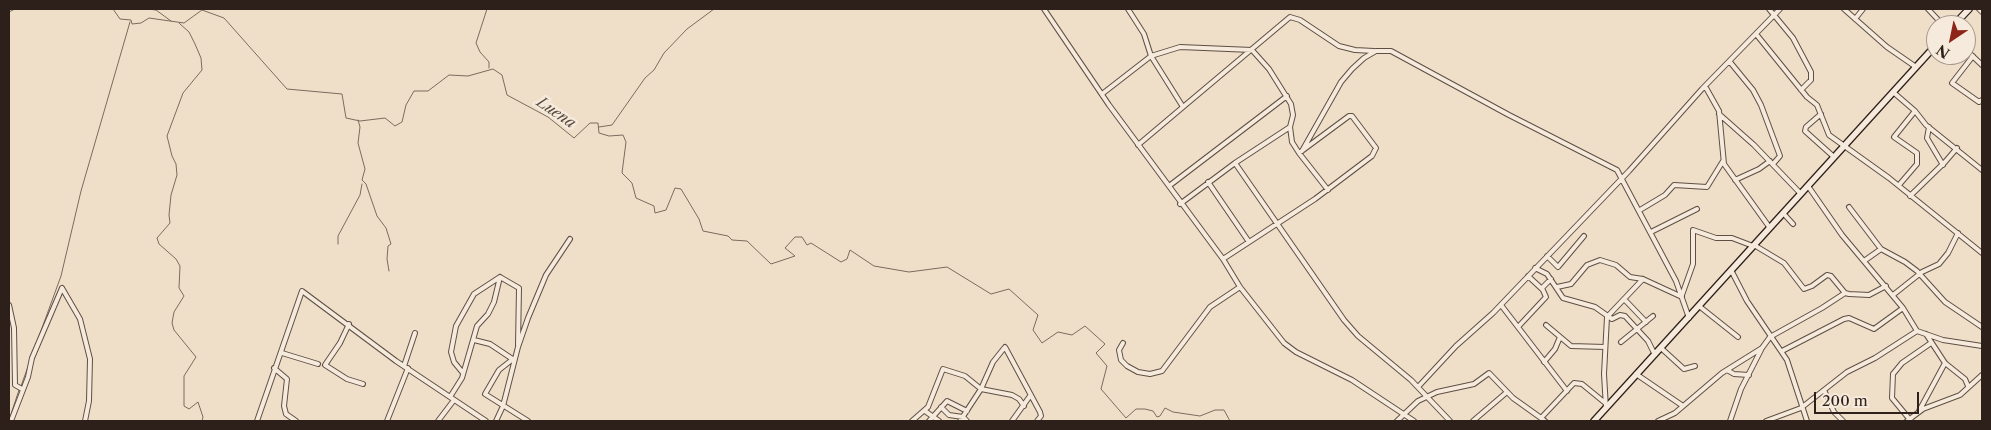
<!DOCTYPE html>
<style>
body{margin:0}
#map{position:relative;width:1991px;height:430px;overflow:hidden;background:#efdfc8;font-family:"Libre Caslon Text",serif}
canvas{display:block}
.frame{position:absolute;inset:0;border:10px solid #2d1f19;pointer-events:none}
.north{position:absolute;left:1926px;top:15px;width:50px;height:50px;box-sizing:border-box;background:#f5eadb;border:1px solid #a5998d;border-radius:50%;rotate:214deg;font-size:14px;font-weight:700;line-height:20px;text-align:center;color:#2d1f19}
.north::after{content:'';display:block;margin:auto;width:18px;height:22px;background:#8f2418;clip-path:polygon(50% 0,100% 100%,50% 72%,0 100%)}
.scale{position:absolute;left:1814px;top:392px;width:105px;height:22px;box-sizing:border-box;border:2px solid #2d1f19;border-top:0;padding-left:6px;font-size:15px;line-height:18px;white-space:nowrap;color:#2d1f19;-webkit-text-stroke:4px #f5eadb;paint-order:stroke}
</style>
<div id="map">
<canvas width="1991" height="430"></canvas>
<div class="frame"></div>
<div class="north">N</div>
<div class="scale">200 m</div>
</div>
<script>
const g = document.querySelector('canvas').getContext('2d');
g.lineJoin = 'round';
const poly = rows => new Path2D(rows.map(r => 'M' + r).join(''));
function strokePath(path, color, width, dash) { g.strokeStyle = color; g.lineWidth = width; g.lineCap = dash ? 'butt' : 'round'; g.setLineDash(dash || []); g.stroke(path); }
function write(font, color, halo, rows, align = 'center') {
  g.font = font + ' "Libre Caslon Text",serif'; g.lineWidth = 5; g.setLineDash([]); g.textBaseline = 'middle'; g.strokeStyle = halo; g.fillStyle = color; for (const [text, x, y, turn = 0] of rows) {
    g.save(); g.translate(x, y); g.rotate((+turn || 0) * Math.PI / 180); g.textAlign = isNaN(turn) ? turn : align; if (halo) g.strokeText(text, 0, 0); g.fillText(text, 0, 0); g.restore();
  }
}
const stream = poly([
 [110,9,113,9,120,19,131,20,132,24,141,23,149,18,184,23,202,10,224,18,287,89,342,94,346,118,360,121,385,118,395,126,402,122,406,105,414,91,428,91,449,75,468,76,493,69,502,75,507,95,548,117,574,138,590,123,598,123,599,133,609,136,623,135,626,142,622,173,632,183,636,198,654,206,655,213,666,210,675,188,681,189,699,219,703,231,728,236,732,240,747,241,771,264,795,256,785,248,795,237,802,237,807,245,811,243,841,262,847,259,850,250,874,266,909,272,947,267,991,294,1009,289,1038,315,1033,330,1042,343,1058,332,1072,335,1085,326,1105,344,1096,353,1107,366,1101,389,1126,418,1136,409,1145,409,1153,411,1157,417,1160,416,1165,408,1173,412,1200,416,1215,410,1224,410,1230,421],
 [147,9,156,10,171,21],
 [487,9,476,43,480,52,489,62,489,68],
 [9,12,15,9],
 [179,23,189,32,195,44,201,58,202,70,183,93,167,136,172,156,176,164,177,175,171,195,169,215,170,223,157,238,159,244,176,259,180,266,179,288,184,296,174,312,172,323,174,330,196,357,184,376,184,406,189,409,198,402,203,417,202,421],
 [358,120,360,127,358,143,365,169,362,180,366,184,377,216,386,228,391,244,388,246,387,259,389,271],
 [599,127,612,125,645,78,654,70,664,53,687,29,714,9],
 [338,244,338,236,360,195,362,184],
 [38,339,61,276,81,191,130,22],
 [21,386,29,364],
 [9,420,19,390]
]);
const street = poly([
 [1044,9,1109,105,1223,259,1240,287,1284,343,1296,352,1352,380,1414,421],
 [1128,9,1144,34,1151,56,1183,107,1138,145],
 [1769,9,1793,38,1811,72,1811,80,1801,90],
 [1844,9,1887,47,1916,67],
 [1928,9,1943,25],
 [1979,9,1982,12],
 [1855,19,1863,9],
 [1756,34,1807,97,1817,105,1829,135,1889,178,1982,253],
 [1966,50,1982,65],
 [1973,56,1952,83,1979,102,1982,100],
 [1730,62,1753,90,1761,105,1780,156,1773,164],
 [1705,86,1719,111,1724,164,1770,228],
 [1893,92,1915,111,1926,125,1982,170],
 [1102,94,1151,56,1180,47,1252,50,1269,69,1291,104,1293,115,1290,127,1235,163,1180,204],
 [1183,107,1290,17,1300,20,1339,46,1355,50,1374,51],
 [1719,114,1754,145,1801,194],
 [1821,114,1806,127,1805,131,1834,157],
 [1290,127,1292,142,1299,153,1328,190],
 [1929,127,1927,138,1943,165],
 [1302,151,1341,82,1352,69,1364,58,1376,51,1391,51,1509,115,1617,170,1676,281,1689,318],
 [1235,163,1344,320,1358,336,1411,380,1450,421],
 [1735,180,1759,169,1770,161],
 [1208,182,1249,242],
 [1899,185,1917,164,1917,153,1894,137,1915,111],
 [1169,186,1287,96],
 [1808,186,1842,235,1903,308,1917,331,1943,340,1982,346],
 [1910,196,1945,162,1957,148],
 [1849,207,1881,249],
 [1640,210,1665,195,1674,185,1707,187,1723,161],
 [1783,213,1793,224],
 [1651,232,1697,209],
 [1754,245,1784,263,1804,289,1812,286,1827,275,1831,276,1845,293,1849,294,1869,295,1886,286],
 [1547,256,1558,267,1584,236],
 [1223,259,1315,199,1372,156,1376,148,1352,116,1349,116,1299,153],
 [1864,261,1881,249,1905,262,1917,271,1945,302,1982,327],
 [1535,268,1547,274,1563,298,1595,307,1612,319,1620,315,1625,316,1648,341,1655,355],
 [1731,270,1747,301,1787,360,1807,421],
 [1528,276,1542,289],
 [500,277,519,288,518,345],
 [1557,287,1571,284,1587,265,1600,260,1616,265,1630,277,1643,279,1682,297],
 [62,288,80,319,90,359,89,401,85,421],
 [1682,295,1693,264,1693,230,1716,238,1732,238,1753,246],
 [1893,295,1922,272,1939,264,1948,253,1958,233],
 [1625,300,1646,322],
 [9,305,14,328,15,385,22,389],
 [1501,305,1567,391],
 [1699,306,1738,337],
 [349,324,340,343,325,365,347,379,363,384],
 [1546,325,1571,346,1605,347],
 [1518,327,1546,297,1542,288,1551,279],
 [1926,334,1945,363,1965,379,1968,386],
 [474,340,490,344,514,360],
 [1621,342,1653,316],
 [1123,343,1119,350,1121,360,1127,366,1138,372,1150,374,1162,371,1210,307,1240,287],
 [1661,348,1684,369,1695,366],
 [1782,351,1844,319,1849,318,1874,329,1903,308],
 [282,353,318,364],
 [513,359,499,370,485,394,528,421],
 [1544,362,1555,349,1560,337],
 [404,366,415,333],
 [274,368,287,379,284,406,286,414,296,421],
 [1727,370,1734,374,1749,375],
 [463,373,454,362,451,352,456,326,474,294,500,277],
 [1636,374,1683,406],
 [1418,387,1456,346,1493,313,1629,171,1702,89,1780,9],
 [1824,390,1834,412,1843,421],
 [450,397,462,378,477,326,488,314,494,302,500,277],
 [941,407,949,415,963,417,967,421],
 [1606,408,1604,374,1607,317,1643,279],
 [925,411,939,421],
 [1919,411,1945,363],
 [11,421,28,377,32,358,62,288],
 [257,421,302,291,396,361,486,421],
 [387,421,408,368],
 [438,421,454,400],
 [496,421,503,406,518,347,528,318,546,275,570,239],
 [912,421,928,407,943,369,965,376,981,389,1012,395,1019,399,1024,406],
 [929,421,947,401,967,411],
 [960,421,981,389,993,362,1005,347,1040,412,1041,416,1037,421],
 [1012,421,1030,396],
 [1397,421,1418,401,1437,392,1474,384,1489,373,1513,398,1541,418],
 [1473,421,1507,392],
 [1545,421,1541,418,1574,383,1582,384,1604,402],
 [1658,421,1675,413,1722,373,1762,348,1770,337,1822,308,1845,293],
 [1730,421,1741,389,1761,350],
 [1766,421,1801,408,1847,372,1875,358,1917,331],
 [1907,421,1923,409,1960,395,1982,375],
 [1911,421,1892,398,1893,374,1902,363,1931,343]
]);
const secondary = poly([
 [1954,25,1969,9],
 [1594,421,1936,45]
]);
const waterNames = [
 ["Luena",556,113,34]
];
strokePath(stream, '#7a6b5e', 1);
strokePath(street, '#5e4f45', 6);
strokePath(secondary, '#2d1f19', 8);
strokePath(street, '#f5eadb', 4);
strokePath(secondary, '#f5eadb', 5.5);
write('italic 15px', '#5a4b41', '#f5eadb', waterNames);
</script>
